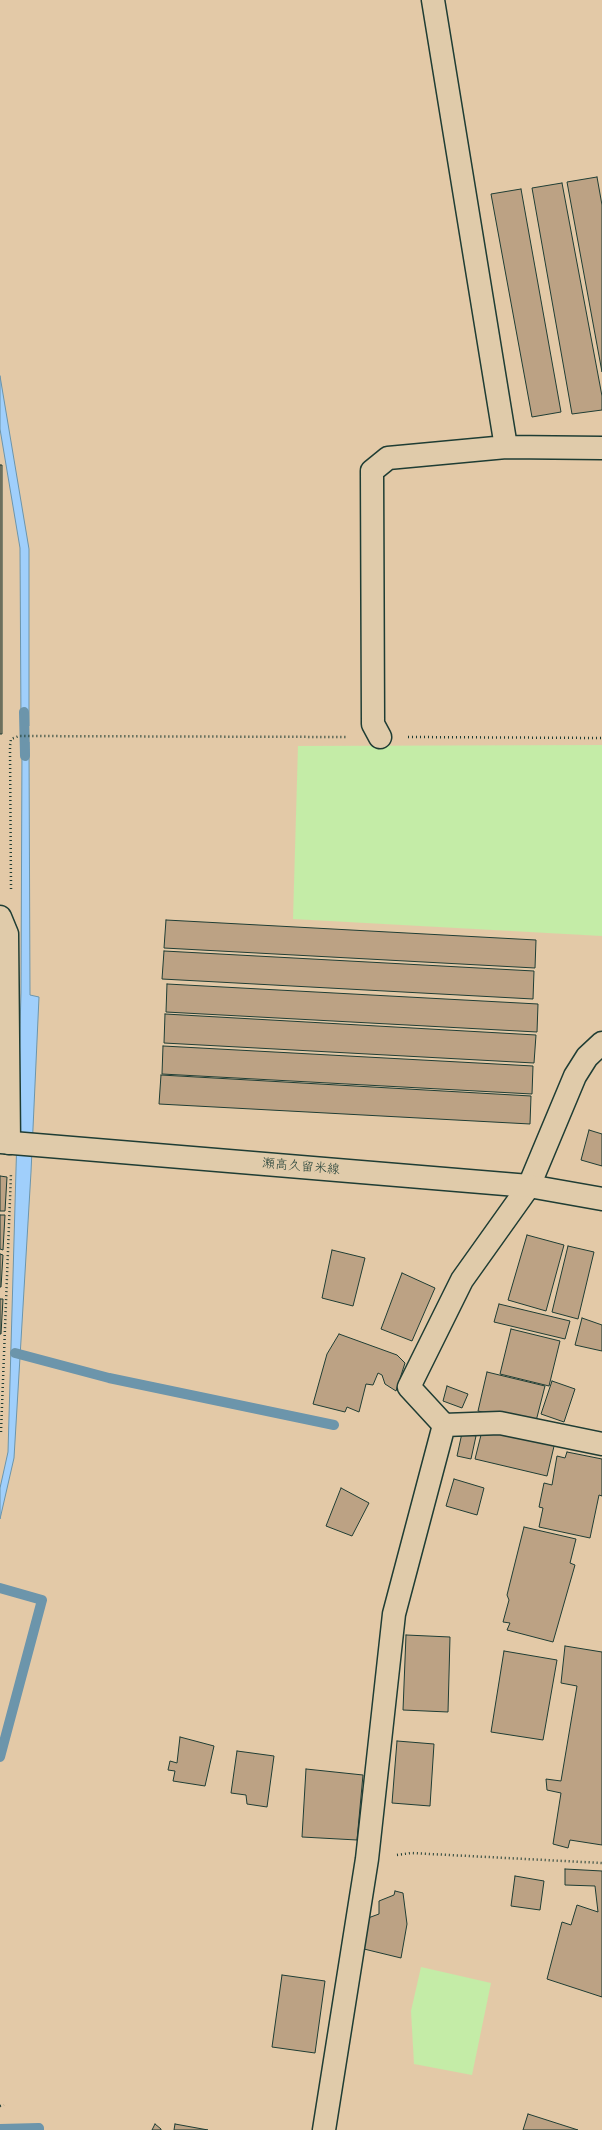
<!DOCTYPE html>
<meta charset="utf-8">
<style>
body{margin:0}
canvas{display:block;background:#e3c9a7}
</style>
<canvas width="602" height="2130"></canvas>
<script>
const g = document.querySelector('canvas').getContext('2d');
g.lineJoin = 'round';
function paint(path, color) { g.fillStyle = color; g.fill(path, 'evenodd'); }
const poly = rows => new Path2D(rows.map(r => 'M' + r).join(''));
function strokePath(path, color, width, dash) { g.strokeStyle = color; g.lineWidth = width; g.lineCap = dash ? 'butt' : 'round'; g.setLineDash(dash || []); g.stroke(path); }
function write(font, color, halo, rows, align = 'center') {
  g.font = font + ' Itim,"Klee One",sans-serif'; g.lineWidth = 3; g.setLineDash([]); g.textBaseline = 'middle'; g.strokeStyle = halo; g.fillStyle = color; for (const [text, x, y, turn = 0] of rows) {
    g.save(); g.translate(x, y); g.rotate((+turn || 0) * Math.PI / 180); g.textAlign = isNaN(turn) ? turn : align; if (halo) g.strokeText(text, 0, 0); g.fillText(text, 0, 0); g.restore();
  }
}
const green = poly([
 [602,745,602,936,293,919,298,746],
 [421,1967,491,1983,472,2075,414,2064,411,2011]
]);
const water = poly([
 [0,376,29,549,29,726,21,725,20,548,0,429,0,376],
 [22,742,29,742,30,995,39,997,31,1172,14,1458,0,1519,0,1488,8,1452,21,993,22,742]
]);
const stream = poly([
 [24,712,25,756],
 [15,1353,109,1378,334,1425],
 [0,1588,42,1600,0,1757],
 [0,2129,39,2128,39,2130]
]);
const building = poly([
 [597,177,602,205,602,372,567,182,597,177],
 [562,183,602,396,602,410,572,414,532,188,562,183],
 [521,189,561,412,532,417,491,194,521,189],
 [0,465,2,465,2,734,0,734,0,465],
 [166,920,536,940,535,968,164,948,166,920],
 [164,951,534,971,533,999,162,979,164,951],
 [167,984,538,1004,537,1032,166,1012,167,984],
 [165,1014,536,1035,534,1063,164,1043,165,1014],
 [163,1046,533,1066,532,1094,162,1074,163,1046],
 [161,1075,531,1096,530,1124,159,1104,161,1075],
 [589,1130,602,1134,602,1166,581,1160,589,1130],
 [0,1176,7,1177,5,1211,0,1211,0,1176],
 [0,1215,5,1215,3,1250,0,1249,0,1215],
 [527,1235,564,1245,546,1311,508,1300,527,1235],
 [568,1246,594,1252,578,1319,552,1312,568,1246],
 [332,1250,365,1258,353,1306,322,1298,332,1250],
 [0,1254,3,1255,1,1287,0,1287,0,1254],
 [402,1273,435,1288,412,1341,381,1329,402,1273],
 [0,1299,3,1299,1,1334,0,1334,0,1299],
 [499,1304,570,1321,565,1339,494,1322,499,1304],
 [582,1318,602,1325,602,1351,575,1345,582,1318],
 [511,1329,560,1341,549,1386,500,1374,511,1329],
 [339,1334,397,1355,405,1363,396,1391,385,1384,382,1375,378,1373,373,1385,366,1384,359,1412,347,1407,345,1412,313,1404,327,1354,339,1334],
 [487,1372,545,1386,535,1425,478,1411,487,1372],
 [552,1381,575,1389,564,1422,541,1414,552,1381],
 [447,1386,468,1394,462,1408,443,1401,447,1386],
 [508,1431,555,1442,547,1476,475,1459,481,1435,508,1431],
 [462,1433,476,1436,471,1459,457,1456,462,1433],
 [567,1452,602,1459,602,1496,599,1495,590,1538,539,1527,543,1508,539,1507,544,1483,552,1485,557,1456,565,1458,567,1452],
 [454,1479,484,1488,477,1515,446,1506,454,1479],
 [341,1488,369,1503,352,1536,326,1526,341,1488],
 [524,1527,576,1539,570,1563,575,1565,553,1642,507,1630,510,1623,503,1622,509,1600,507,1595,524,1527],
 [406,1635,450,1637,448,1712,403,1710,406,1635],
 [565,1646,602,1652,602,1845,570,1840,568,1848,553,1844,561,1793,547,1790,546,1779,561,1781,577,1686,561,1683,565,1646],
 [504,1651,557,1660,543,1740,491,1732,504,1651],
 [180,1737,214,1746,205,1786,173,1781,175,1771,168,1770,170,1761,177,1763,180,1737],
 [397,1741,434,1744,430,1806,392,1803,397,1741],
 [237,1751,274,1756,267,1807,247,1804,246,1795,231,1793,237,1751],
 [306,1769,363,1775,357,1840,302,1837,306,1769],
 [565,1869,602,1871,602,1997,547,1979,562,1922,571,1925,577,1905,598,1912,595,1886,565,1885,565,1869],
 [515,1876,544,1881,540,1910,511,1906,515,1876],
 [395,1891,403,1893,407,1924,401,1958,364,1949,368,1918,379,1914,379,1901,394,1895,395,1891],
 [282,1975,325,1981,315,2053,272,2047,282,1975],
 [528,2114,578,2130,523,2130,528,2114],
 [155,2124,161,2129,161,2130,152,2130,155,2124],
 [175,2124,208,2130,174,2130,175,2124]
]);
const path = poly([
 [408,737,602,738],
 [11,889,10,746,11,739,19,736,347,737],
 [1,1432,11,1173],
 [397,1855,411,1853,602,1863],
 [0,2106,4,2105]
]);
const minor = poly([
 [433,0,506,447],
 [380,737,373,724,372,471,388,458,506,447,602,448],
 [0,917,7,934,9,1143],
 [444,1425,500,1423,602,1444],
 [324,2130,367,1859,394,1614,444,1425,409,1387,462,1280,529,1186,575,1076,587,1057,602,1043]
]);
const major = poly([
 [0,1142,529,1186,602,1199]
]);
const streetNames = [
 ["瀬高久留米線",301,1167,5]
];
paint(green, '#c4eca7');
paint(water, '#a0cffb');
strokePath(water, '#6c95ab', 1);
strokePath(stream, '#6c95ab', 10);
paint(building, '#bca284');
strokePath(building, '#1f3d34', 1);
strokePath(minor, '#1f3d34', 25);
strokePath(major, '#1f3d34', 25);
strokePath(path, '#1f3d34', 2.5, [1, 3]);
strokePath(minor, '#e0cbaa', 22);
strokePath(major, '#e0cbaa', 22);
write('13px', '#1f3d34', '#e0cbaa', streetNames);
</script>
